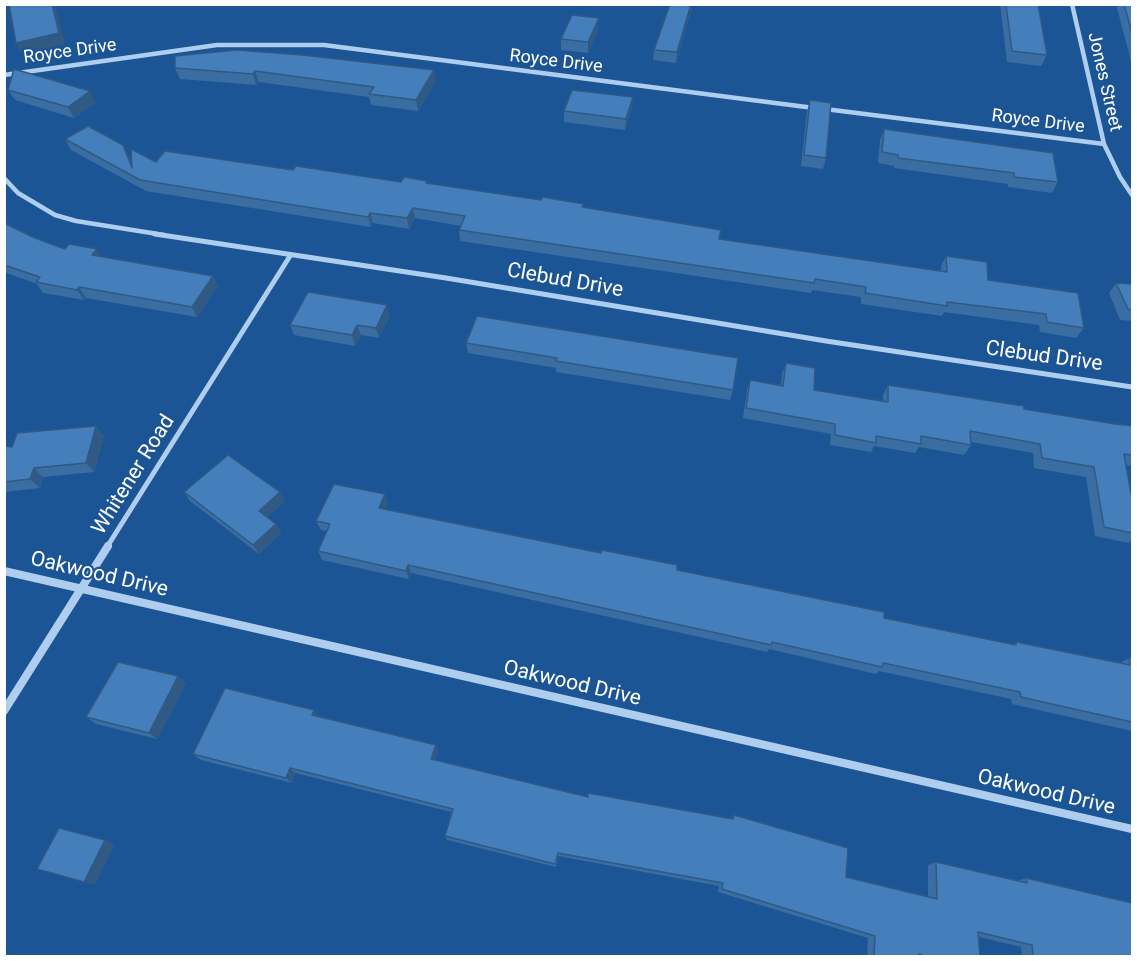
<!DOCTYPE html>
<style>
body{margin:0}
#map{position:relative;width:1137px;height:961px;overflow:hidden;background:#1c5595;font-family:Roboto,sans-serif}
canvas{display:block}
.frame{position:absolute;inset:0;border:6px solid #fff;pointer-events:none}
</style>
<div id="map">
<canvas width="1137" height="961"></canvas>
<div class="frame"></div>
</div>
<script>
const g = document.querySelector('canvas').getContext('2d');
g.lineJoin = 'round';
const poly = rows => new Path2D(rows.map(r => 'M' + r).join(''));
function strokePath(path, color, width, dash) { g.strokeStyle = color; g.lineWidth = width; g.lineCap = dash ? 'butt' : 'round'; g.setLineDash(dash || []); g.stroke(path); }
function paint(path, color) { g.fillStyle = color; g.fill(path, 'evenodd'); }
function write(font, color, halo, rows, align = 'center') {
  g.font = font + ' Roboto,sans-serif'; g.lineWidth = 4.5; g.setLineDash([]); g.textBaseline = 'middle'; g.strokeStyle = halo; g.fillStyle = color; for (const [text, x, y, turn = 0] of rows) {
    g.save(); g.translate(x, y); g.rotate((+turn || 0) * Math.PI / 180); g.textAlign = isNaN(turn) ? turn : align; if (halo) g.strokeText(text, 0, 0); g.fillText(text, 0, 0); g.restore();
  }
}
const minorFar2 = poly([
 [1072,4,1104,144,1120,177,1132,195],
 [4,75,217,45,324,45,814,108],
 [825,109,1104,144],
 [4,178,18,193,55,215,76,221,164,235]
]);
const minorFar1 = poly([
 [155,234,446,278,826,341,1132,387],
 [107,547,290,256]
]);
const minor = poly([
 [4,571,1132,829],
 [4,711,108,546]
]);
const wall = poly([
 [693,4,676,63,653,60,654,50],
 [1000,4,1038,4,1047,55,1041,66,1007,62],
 [1116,4,1132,4,1132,65],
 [598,29,588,53,561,50,561,39],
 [175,56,436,81,418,111,371,105,369,97,259,82,256,85,180,79,175,68],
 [8,90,96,102,74,118,15,100],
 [810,100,826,158,823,169,801,166,807,111],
 [632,108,625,130,564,122,564,111],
 [884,129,1058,182,1052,193,1008,187,1008,184,894,168,894,166,878,163,880,140],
 [65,139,129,156,132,163,156,162,293,170,401,182,427,181,428,183,541,200,584,204,583,207,719,239,941,271,941,266,946,256,988,280,1084,328,1076,338,1040,332,1039,325,944,312,942,316,861,304,861,297,812,290,811,293,460,241,459,230,461,226,415,218,409,229,373,223,371,227,146,191,71,150],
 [4,223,35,238,65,249,101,256,213,276,218,286,197,317,86,298,84,300,43,293,37,284,4,272],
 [1116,283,1132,284,1132,321,1120,320,1109,293],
 [390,316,379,338,361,335,355,346,294,335,290,325],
 [466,343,738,358,733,390,730,400,556,372,556,368,468,353],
 [786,363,814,390,883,402,883,395,888,385,1024,409,1115,424,1132,426,1132,466,1126,465,1132,499,1132,539,1129,543,1095,536,1086,477,1034,468,1033,453,971,442,971,445,964,455,919,447,915,453,874,446,871,452,830,445,831,434,743,418,747,390,750,380,781,385,782,374],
 [96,426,104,436,94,472,43,477,40,488,4,492,4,446,12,447],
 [184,492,285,501,267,517,276,524,281,533,259,554,190,501],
 [388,503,385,510,677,570,884,618,1013,645,1016,642,1120,663,1129,658,1132,658,1132,731,1012,704,1011,699,879,671,876,674,769,649,767,652,411,573,409,579,322,560,318,551,327,531,321,530,316,521],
 [186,683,157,739,96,724,86,717],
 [319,716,436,745,438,750,435,760,588,797,731,818,734,815,846,877,928,897,928,865,936,862,1017,881,1026,878,1132,957,1022,957,1021,947,979,937,980,957,867,957,868,938,718,892,719,886,558,856,556,867,447,840,445,836,451,812,295,773,292,783,201,760,193,754]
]);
const shadedWall = poly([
 [52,4,55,4,65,44,22,54,16,43],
 [691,4,693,4,676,63,677,52],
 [599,18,598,29,588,53,588,42],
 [434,70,436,81,418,111,416,100],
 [255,71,259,82,256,85,253,74],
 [90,91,96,102,74,118,68,107],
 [633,97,632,108,625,130,626,119],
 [123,145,129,156,137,179,132,168],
 [413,208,415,218,409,229,407,218],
 [370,213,373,223,371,227,368,217],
 [97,249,103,259,92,255],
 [213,276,218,286,197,317,192,307],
 [79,287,86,298,84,300,77,290],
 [387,305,390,316,379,338,376,328],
 [357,325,361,335,355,346,352,335],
 [96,426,104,436,94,472,86,463],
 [34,468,43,477,40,488,30,479],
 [280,492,285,501,264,520,259,511],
 [385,494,388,503,382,517,379,508],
 [276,524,281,533,259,554,253,545],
 [408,565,411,573,409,579,406,571],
 [178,676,186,683,157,739,149,733],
 [314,710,319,716,317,721,312,715],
 [436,745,438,750,434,765,431,759],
 [290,768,295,773,292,783,286,778],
 [105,840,115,844,95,885,84,882]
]);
const building = poly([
 [9,4,52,4,59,33,16,43,9,4],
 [670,4,691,4,677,52,654,50,670,4],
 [1006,4,1038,4,1047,55,1012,51,1006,4],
 [1124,4,1132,4,1132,33,1124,4],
 [572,15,599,18,588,42,561,39,572,15],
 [237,50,302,55,434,70,416,100,369,94,374,87,255,71,253,74,175,68,175,56,237,50],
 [14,69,90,91,68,107,8,90,14,69],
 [572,90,633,97,626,119,564,111,572,90],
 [810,100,831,103,826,158,804,155,810,100],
 [88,126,123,145,132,168,131,149,156,162,165,151,293,170,296,166,401,182,404,177,427,181,426,183,541,200,542,197,584,204,582,207,721,230,719,239,947,272,946,256,987,262,988,280,1078,293,1084,328,1047,322,1046,314,947,302,947,306,865,293,866,287,815,279,814,283,459,230,465,216,413,208,407,218,370,213,368,217,140,180,65,139,88,126],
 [884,129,1053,153,1058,182,1014,177,1014,173,898,158,898,155,882,152,884,129],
 [4,223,35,238,65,249,69,244,97,249,92,255,213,276,192,307,79,287,77,290,36,282,40,277,4,265,4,223],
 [1116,283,1132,284,1132,310,1128,309,1116,283],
 [308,292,387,305,376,328,357,325,352,335,290,325,308,292],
 [477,316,738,358,733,390,556,361,557,358,466,343,477,316],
 [786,363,815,368,814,390,888,402,888,385,1024,406,1024,409,1115,424,1132,426,1132,455,1124,454,1132,499,1132,533,1104,527,1094,467,1042,458,1040,444,970,431,971,445,921,436,921,444,876,436,876,443,835,435,835,424,746,408,750,380,783,386,786,363],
 [96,426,86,463,34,468,30,479,4,482,4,446,12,447,17,433,96,426],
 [228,455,280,492,259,511,276,524,253,545,184,492,228,455],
 [334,484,385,494,379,508,601,553,602,550,677,565,677,570,884,612,884,618,1016,645,1016,642,1130,665,1129,658,1132,658,1132,722,1021,697,1020,692,883,663,882,667,772,642,771,645,408,565,406,571,318,551,330,524,316,521,334,484],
 [118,662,178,676,149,733,86,717,118,662],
 [225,688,314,710,312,715,436,745,431,759,588,797,588,793,733,819,734,815,848,848,846,877,937,899,936,862,1027,883,1026,878,1132,903,1132,957,1035,957,1033,956,1032,945,978,932,980,957,927,957,919,954,919,957,874,957,875,936,722,889,723,883,558,853,555,864,445,836,453,809,290,768,286,778,193,754,225,688],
 [59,828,105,840,84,882,37,869,59,828]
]);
const farStreetnames = [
 ["Royce Drive",70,52,-8],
 ["Royce Drive",556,62,7],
 ["Jones Street",1104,82,77],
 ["Royce Drive",1038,122,7]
];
const streetNames = [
 ["Clebud Drive",565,281,10],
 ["Clebud Drive",1044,357,8],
 ["Whitener Road",134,475,-58],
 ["Oakwood Drive",99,575,13],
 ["Oakwood Drive",572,684,13],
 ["Oakwood Drive",1046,793,13]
];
strokePath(minorFar2, '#afceef', 4.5);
strokePath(minorFar1, '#afceef', 5);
strokePath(minor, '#afceef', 8);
paint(wall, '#3a6da2');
paint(shadedWall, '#305984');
paint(building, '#447fbc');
strokePath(building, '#305984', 1.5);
write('18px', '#fff', '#1c5595', farStreetnames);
write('21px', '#fff', '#1c5595', streetNames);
</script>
